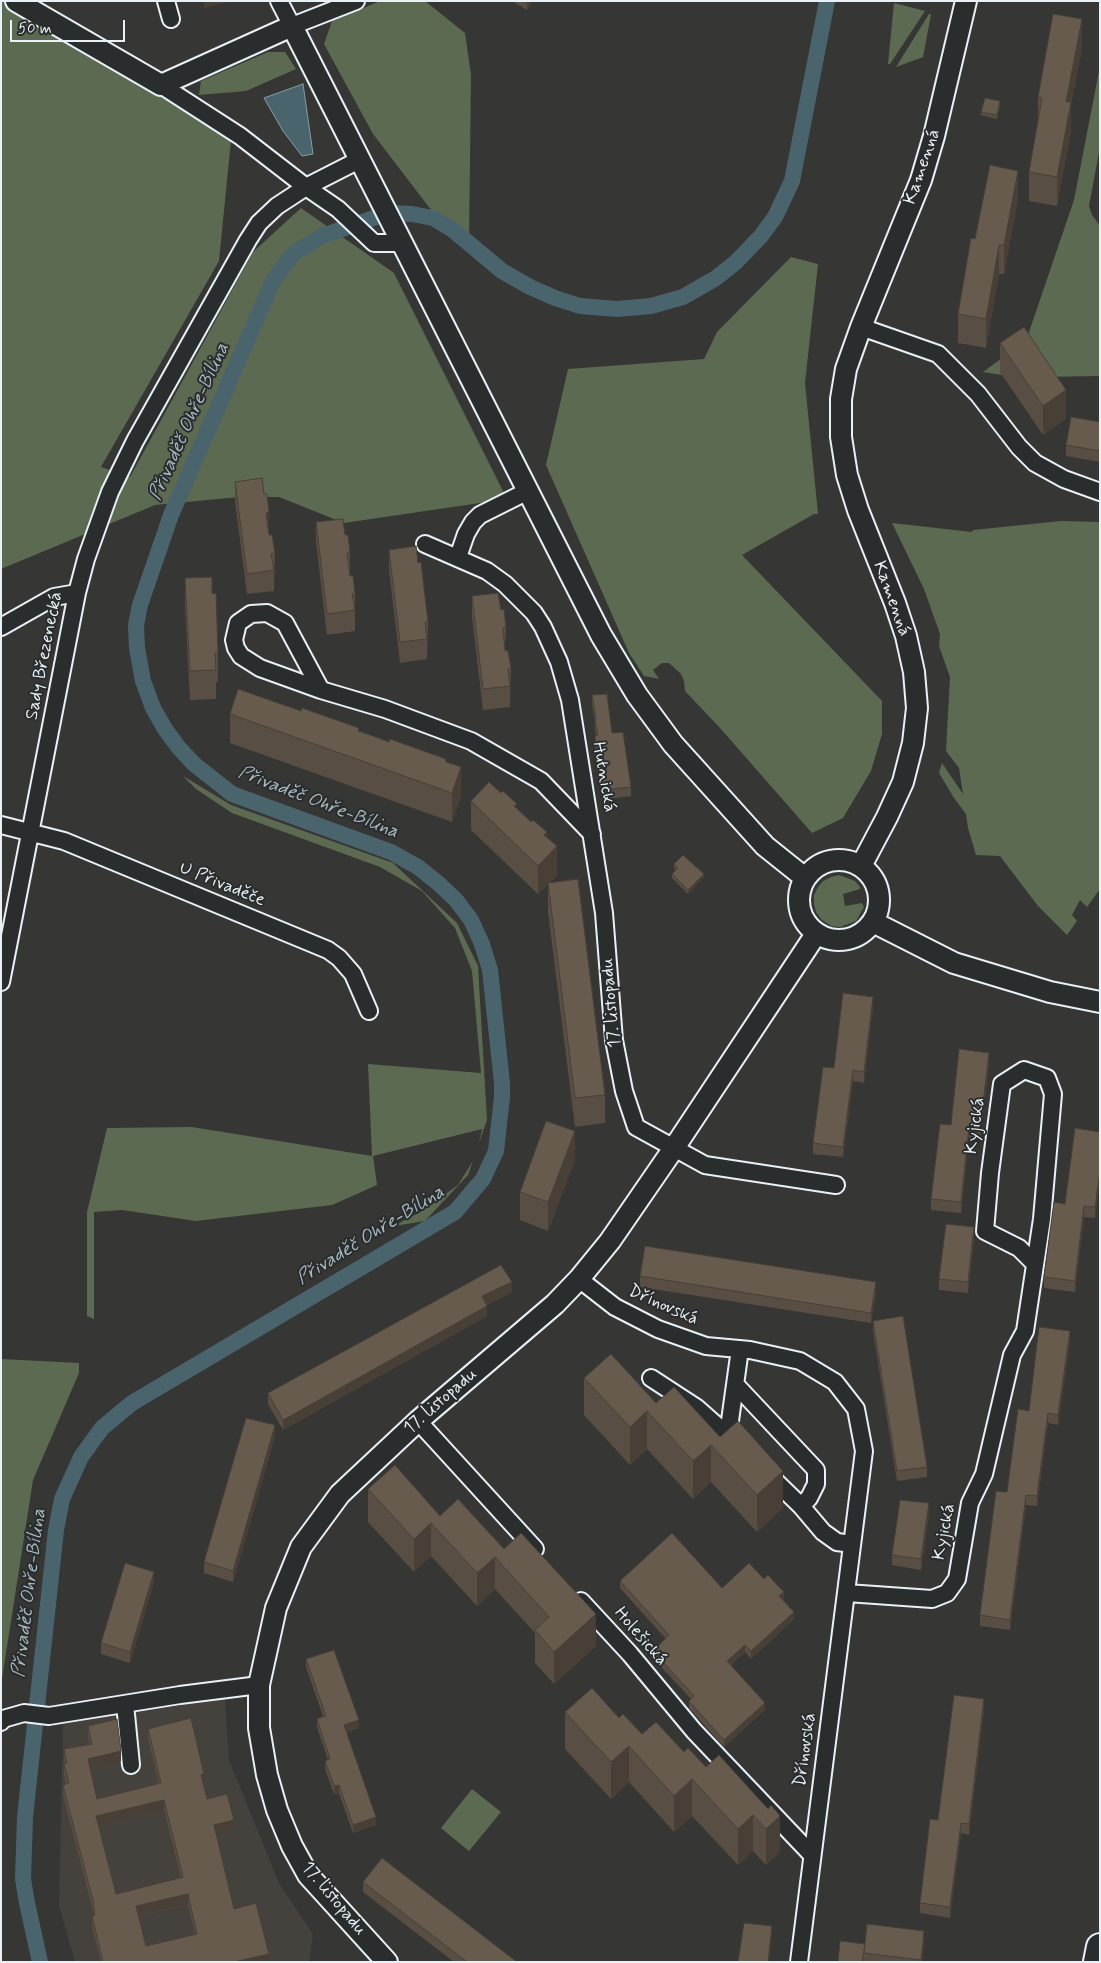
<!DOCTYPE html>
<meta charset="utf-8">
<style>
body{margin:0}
#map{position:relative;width:1101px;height:1963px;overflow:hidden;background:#363634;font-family:Mynerve,sans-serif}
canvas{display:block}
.frame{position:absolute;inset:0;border:2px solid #e8f1f8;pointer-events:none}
.scale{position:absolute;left:10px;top:20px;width:115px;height:22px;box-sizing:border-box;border:2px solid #e8f1f8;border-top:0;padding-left:6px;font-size:15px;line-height:18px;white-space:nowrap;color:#e8f1f8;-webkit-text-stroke:4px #2a2d2e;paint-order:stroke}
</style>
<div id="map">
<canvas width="1101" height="1963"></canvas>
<div class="frame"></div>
<div class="scale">50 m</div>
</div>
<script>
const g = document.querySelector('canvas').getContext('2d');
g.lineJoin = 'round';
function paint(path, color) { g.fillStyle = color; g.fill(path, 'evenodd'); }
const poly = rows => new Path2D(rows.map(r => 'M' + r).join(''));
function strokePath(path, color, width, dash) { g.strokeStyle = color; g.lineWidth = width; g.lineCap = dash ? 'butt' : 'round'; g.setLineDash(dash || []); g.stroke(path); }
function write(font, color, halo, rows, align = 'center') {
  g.font = font + ' Mynerve,sans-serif'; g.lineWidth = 4; g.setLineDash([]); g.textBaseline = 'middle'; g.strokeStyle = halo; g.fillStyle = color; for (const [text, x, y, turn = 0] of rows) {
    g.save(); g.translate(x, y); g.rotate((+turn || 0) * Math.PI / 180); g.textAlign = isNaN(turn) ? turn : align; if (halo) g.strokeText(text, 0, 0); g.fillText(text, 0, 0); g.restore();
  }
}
const built = poly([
 [225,1698,229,1760,279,1883,313,1934,309,1962,75,1962,59,1906,63,1724]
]);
const green = poly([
 [1,1,140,81,231,140,219,261,101,467,130,477,253,252,301,208,394,273,507,499,344,523,279,497,239,497,155,505,1,569],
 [380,1,425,1,465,33,471,75,469,241,454,226,435,215,373,134,324,44,332,21],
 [894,3,925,11,890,64,888,64],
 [929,14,931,14,930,20,923,57,896,67],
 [268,52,285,52,296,69,246,91,199,95,201,81],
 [1100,66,1100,147,1089,206,1092,215,1100,226,1100,376,1038,377,1000,372,1002,375,983,372,1020,345,1029,332,1074,200],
 [791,257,818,264,805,383,818,514,814,514,742,555,882,701,882,734,871,771,843,818,812,833,720,728,685,691,684,681,681,674,669,663,662,663,653,670,659,679,644,676,629,653,546,465,568,369,704,359,717,332],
 [1061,521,1100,522,1100,889,1087,907,1080,900,1072,915,1077,921,1067,935,1038,906,1000,856,976,855,968,828,966,814,954,798,939,773,942,763,963,794,959,768,946,751,950,677,939,646,940,634,924,589,892,523,972,532,973,530],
 [183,776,231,805,393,863,457,923,478,966,487,1120,479,1143,482,1129,373,1156,377,1185,332,1205,196,1221,122,1210,94,1212,94,1319,87,1316,87,1212,107,1128,192,1127,372,1156,368,1064,481,1073,472,971,455,928,422,891,380,867,232,813,196,789],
 [839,875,855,881,860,887,860,889,843,894,845,906,862,903,864,907,856,921,840,927,831,926,821,919,816,912,814,904,814,895,818,887,823,881,831,877],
 [473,1161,468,1175,425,1221,394,1226,422,1211,458,1185],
 [1,1359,79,1363,79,1373,33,1480,1,1685],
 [472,1789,501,1812,469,1851,441,1828]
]);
const water = poly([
 [303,84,313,154,302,156,283,131,264,98,303,84]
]);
const canal = poly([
 [40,1962,27,1903,23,1879,25,1817,56,1530,62,1499,81,1457,102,1428,132,1403,455,1212,483,1179,496,1151,502,1097,502,1083,490,970,482,944,471,920,456,900,438,883,418,867,391,852,232,794,194,764,179,748,165,729,153,708,143,681,137,648,136,625,140,605,171,515,273,281,293,254,322,236,388,213,412,214,433,218,453,230,502,271,530,287,555,298,580,306,617,309,651,306,683,297,716,278,736,262,761,236,775,217,792,181,827,1]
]);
const minor = poly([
 [166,1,171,19],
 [279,1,292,26,356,1],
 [161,85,240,136,306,187,338,209,374,243,402,243],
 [861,327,938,354,978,394,1019,447,1035,463,1064,479,1100,492],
 [425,544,487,571,505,584,534,613,543,627,559,662,570,700,604,913,614,1040,624,1091,636,1127,705,1165,836,1185],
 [458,557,466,534,473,522,480,515,528,491],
 [1,627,54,597,77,593],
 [321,690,285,623,267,613,251,614,238,623,234,640,236,648,241,656,260,668,321,690,385,709,471,741,541,781,592,834],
 [1,825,64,841,328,950,339,958,353,974,369,1011],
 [1,982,77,593,86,559,110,492,135,441,248,240,259,223,277,206,306,187,361,159],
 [579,1279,615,1307,658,1329,706,1346,750,1350,800,1361,835,1382,856,1409,864,1451,799,1962],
 [651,1378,697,1408,741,1447],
 [736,1385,816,1470,816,1484,809,1498,801,1506,767,1473],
 [418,1421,535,1549],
 [728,1435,740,1349],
 [801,1506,823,1532,837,1542,852,1544],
 [847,1593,932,1599,947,1593,957,1579,970,1503,984,1474,1012,1355,1025,1331,1042,1219,1053,1094,1047,1078,1024,1070,1002,1084,990,1173,985,1231,1019,1248,1035,1264],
 [581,1601,630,1654,694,1731,812,1855],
 [125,1704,131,1765],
 [1,1722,3,1719,24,1713,49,1716,180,1695,259,1685]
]);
const tertiary = poly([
 [16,1,161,85,292,26,601,635,637,695,673,744,765,846,805,878],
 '799 900a40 40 0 1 1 80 0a40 40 0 1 1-80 0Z',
 [861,866,887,817,903,782,913,743,917,708,914,672,906,636,895,603,858,510,847,475,841,437,841,399,846,369,861,327,921,180,934,136,966,1],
 [873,922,954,963,1050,992,1100,1002],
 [387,1962,308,1875,292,1846,277,1810,267,1775,259,1728,259,1685,276,1608,301,1547,340,1494,418,1421,555,1304,579,1279,610,1241,674,1148,816,934]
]);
const trunk = poly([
 [1097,1962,1100,1947]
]);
const wall = poly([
 [512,1,532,1,527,10],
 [1082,48,1071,105,1071,131,1057,206,1029,201,1029,172,1038,123,1038,97],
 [1000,105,997,119,981,115,981,112],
 [1018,199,1004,274,999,274,986,348,958,343,958,314,975,239],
 [1000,343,1066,419,1043,435,1000,372],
 [1100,422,1100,462,1066,456,1066,445],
 [235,482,269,533,275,553,274,591,247,594,235,502],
 [316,522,345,535,350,553,350,573,355,594,355,631,327,635,316,542],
 [389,550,428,622,427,659,400,663,389,570],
 [185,578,212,594,218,653,218,682,216,682,216,699,190,700,185,607],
 [472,596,501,610,506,628,505,648,511,668,510,707,483,710,472,617],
 [592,695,612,733,631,787,631,796,602,800,595,745,595,736,596,735,595,729,595,720,592,705],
 [230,714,359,731,446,762,461,796,452,822,230,743],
 [471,801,517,808,547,837,557,875,550,882,605,1095,605,1123,575,1127,548,912,548,884,538,894,471,830],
 [674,864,704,877,688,894,672,878,672,874,676,870,674,868],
 [873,1007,864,1083,853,1081,843,1157,813,1154,813,1143,834,1068],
 [989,1064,980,1139,969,1137,961,1213,931,1210,931,1199,951,1125],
 [1100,1132,1095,1218,1084,1217,1075,1292,1044,1288,1044,1277,1065,1204],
 [575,1160,548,1231,520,1220,520,1192],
 [974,1238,968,1293,939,1290,939,1279],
 [640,1276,876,1293,871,1323,640,1287],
 [512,1292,487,1305,487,1316,283,1430,268,1404,268,1393],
 [873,1321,927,1467,927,1477,897,1481,873,1331],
 [1070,1341,1058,1425,1048,1423,1037,1506,1026,1505,1010,1630,980,1626,980,1615,1007,1492,1029,1411],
 [584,1378,656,1403,720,1437,783,1508,757,1532,711,1482,693,1499,647,1449,630,1465,584,1415],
 [275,1436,233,1582,204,1573,204,1562],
 [368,1489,440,1516,504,1549,596,1646,554,1684,535,1663,535,1633,495,1589,477,1606,431,1556,414,1572,368,1522],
 [929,1514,921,1570,892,1565,892,1555],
 [620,1581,784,1599,783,1600,794,1619,751,1659,745,1652,731,1665,765,1710,724,1747,689,1708,689,1701,691,1699,653,1658,653,1651,666,1639,620,1588],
 [154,1582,130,1663,101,1654,101,1643],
 [306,1659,359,1728,347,1732,376,1825,353,1833,339,1793,334,1794,325,1769,325,1761,328,1760,317,1727,317,1719,323,1716,306,1667],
 [984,1710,969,1835,961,1833,950,1918,920,1913,920,1903,938,1820],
 [565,1712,619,1718,642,1734,684,1752,706,1767,768,1809,780,1852,766,1865,753,1851,738,1865,692,1816,674,1832,629,1782,611,1799,565,1749],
 [88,1726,121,1761,90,1769,97,1799,159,1784,148,1739,148,1729,204,1785,207,1799,234,1830,216,1834,234,1909,269,1962,101,1962,92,1927,92,1916,94,1916,93,1911,63,1795,63,1785,66,1784,64,1775,64,1764,65,1764,64,1760,64,1749,90,1744,88,1737],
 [164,1810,181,1878,116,1894,99,1826],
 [188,1904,195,1934,146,1946,139,1916],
 [363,1882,517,1962,454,1962,363,1892],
 [924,1941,922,1962,838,1962,865,1944]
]);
const shadedWall = poly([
 [204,1,231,1,204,8],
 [527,1,532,1,527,10],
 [1082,19,1082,48,1071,105,1071,131,1057,206,1057,177,1066,102],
 [1018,171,1018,199,1004,274,1004,245],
 [999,245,999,274,986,348,986,319],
 [1066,390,1066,419,1043,435,1043,406],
 [269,512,269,533,266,513],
 [461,767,461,796,452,822,452,793],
 [547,832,547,856,557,846,557,875,538,894,538,866,544,835],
 [704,874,704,877,688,894,688,890],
 [873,997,873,1007,864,1083,864,1072],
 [989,1053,989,1064,980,1139,980,1128],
 [853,1070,853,1081,843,1157,843,1147],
 [969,1127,969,1137,961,1213,961,1202],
 [575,1131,575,1160,548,1231,548,1202],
 [1100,1171,1100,1181,1095,1218,1095,1207],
 [1084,1206,1084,1217,1075,1292,1075,1281],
 [974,1227,974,1238,968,1293,968,1282],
 [512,1282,512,1292,482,1307,482,1296],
 [876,1282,876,1293,871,1323,871,1313],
 [487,1306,487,1316,283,1430,283,1420],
 [1070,1331,1070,1341,1058,1425,1058,1415],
 [647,1411,647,1449,630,1465,630,1427],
 [1048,1413,1048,1423,1037,1506,1037,1496],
 [275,1425,275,1436,233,1582,233,1571],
 [711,1445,711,1482,693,1499,693,1461],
 [783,1471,783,1508,757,1532,757,1495],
 [1026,1495,1026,1505,1010,1630,1010,1620],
 [929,1503,929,1514,921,1570,921,1559],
 [431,1523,431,1556,414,1572,414,1539],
 [495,1557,495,1589,477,1606,477,1573],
 [154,1572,154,1582,130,1663,130,1652],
 [784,1592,784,1599,779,1603,779,1596],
 [794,1612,794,1619,751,1659,751,1651],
 [596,1614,596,1646,554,1684,554,1652],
 [745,1645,745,1652,727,1668,727,1661],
 [984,1699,984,1710,969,1835,969,1824],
 [765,1703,765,1710,724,1747,724,1740],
 [359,1720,359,1728,344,1733,344,1725],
 [629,1746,629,1782,611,1799,611,1762],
 [121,1751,121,1761,88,1770,88,1759],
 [204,1774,204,1785,201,1786,201,1775],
 [692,1779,692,1816,674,1832,674,1796],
 [339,1785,339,1793,334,1794,334,1786],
 [164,1800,164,1810,96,1827,96,1816],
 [753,1815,753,1851,738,1865,738,1829],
 [780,1816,780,1852,766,1865,766,1829],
 [376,1817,376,1825,353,1833,353,1825],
 [234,1820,234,1830,214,1835,214,1825],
 [961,1823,961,1833,950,1918,950,1907],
 [188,1894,188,1904,136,1916,136,1906],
 [772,1926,772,1936,769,1962,768,1962],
 [924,1931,924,1941,922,1962,921,1962],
 [269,1954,269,1962,234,1962]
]);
const building = poly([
 [1053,14,1082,19,1066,102,1071,102,1057,177,1029,172,1042,98,1038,97,1053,14],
 [985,98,1000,101,997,115,981,112,985,98],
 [990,165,1018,171,1004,245,999,245,986,319,958,314,971,238,975,239,990,165],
 [1024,327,1066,390,1043,406,1000,343,1024,327],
 [1071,417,1100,422,1100,451,1066,445,1071,417],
 [262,478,264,494,267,494,269,512,266,513,269,535,272,535,275,553,271,554,274,570,247,574,235,482,262,478],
 [343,519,345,535,348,535,350,553,347,553,350,576,353,576,355,594,352,594,355,610,327,614,316,522,343,519],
 [416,546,418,563,421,562,428,622,425,622,427,639,400,642,389,550,416,546],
 [212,577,212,594,216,593,218,653,215,653,216,670,190,671,185,578,212,577],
 [498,593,501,610,504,609,506,628,503,628,505,651,508,651,511,668,508,669,510,686,483,689,472,596,498,593],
 [238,689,301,711,302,708,359,728,358,731,373,736,389,742,390,739,446,759,446,762,461,767,452,793,230,714,238,689],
 [607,694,612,733,623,732,631,787,602,790,595,736,598,735,595,720,596,718,592,695,607,694],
 [489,782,501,793,503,791,517,804,514,806,531,822,533,820,547,832,544,835,557,846,538,866,471,801,489,782],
 [683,855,704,874,688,890,672,874,678,868,674,864,683,855],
 [578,879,605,1095,575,1098,548,883,578,879],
 [843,993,873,997,864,1072,853,1070,843,1147,813,1143,823,1067,834,1068,843,993],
 [959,1049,989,1053,980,1128,969,1127,961,1202,931,1199,940,1124,951,1125,959,1049],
 [546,1121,575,1131,548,1202,520,1192,546,1121],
 [1075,1128,1100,1132,1100,1171,1095,1207,1084,1206,1075,1281,1044,1277,1054,1202,1065,1204,1075,1128],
 [946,1224,974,1227,968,1282,939,1279,946,1224],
 [645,1246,876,1282,871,1313,640,1276,645,1246],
 [501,1265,512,1282,482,1296,487,1306,283,1420,268,1393,501,1265],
 [903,1316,927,1467,897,1471,873,1321,903,1316],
 [1039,1327,1070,1331,1058,1415,1048,1413,1037,1496,1026,1495,1010,1620,980,1615,996,1491,1007,1492,1018,1409,1029,1411,1039,1327],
 [611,1354,656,1403,674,1387,720,1437,738,1421,783,1471,757,1495,711,1445,693,1461,647,1411,630,1427,584,1378,611,1354],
 [246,1418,275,1425,233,1571,204,1562,246,1418],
 [395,1465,440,1516,458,1499,504,1549,521,1533,596,1614,554,1652,535,1630,549,1617,495,1557,477,1573,431,1523,414,1539,368,1489,395,1465],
 [900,1500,929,1503,921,1559,892,1555,900,1500],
 [672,1533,722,1588,749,1563,764,1579,768,1575,779,1587,784,1592,779,1596,794,1612,751,1651,745,1645,727,1661,765,1703,724,1740,689,1701,694,1696,653,1651,669,1635,620,1581,672,1533],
 [125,1563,154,1572,130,1652,101,1643,125,1563],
 [334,1650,359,1720,344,1725,376,1817,353,1825,339,1785,334,1786,325,1761,330,1759,317,1719,326,1716,306,1659,334,1650],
 [592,1688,619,1718,623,1714,642,1734,656,1722,684,1752,688,1748,706,1767,719,1755,768,1809,771,1805,780,1816,766,1829,753,1815,738,1829,692,1779,674,1796,629,1746,611,1762,565,1712,592,1688],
 [954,1695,984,1699,969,1824,961,1823,950,1907,920,1903,930,1819,938,1820,954,1695],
 [191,1718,204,1774,201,1775,207,1799,227,1794,234,1820,214,1825,234,1909,256,1903,269,1954,234,1962,103,1962,92,1916,95,1915,93,1901,63,1785,69,1783,64,1764,67,1763,64,1749,92,1744,88,1726,117,1719,121,1751,88,1759,97,1799,161,1783,148,1729,191,1718],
 [164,1800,183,1877,116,1894,96,1816,164,1800],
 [188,1894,197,1934,146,1946,136,1906,188,1894],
 [382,1858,517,1962,467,1962,363,1882,382,1858],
 [744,1923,772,1926,768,1962,738,1962,744,1923],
 [867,1924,924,1931,921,1960,864,1953,867,1924],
 [840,1941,865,1944,862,1962,838,1962,840,1941]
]);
const streetNames = [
 ["Kamenná",923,167,-71],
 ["Kamenná",891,599,70],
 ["Sady Březenecká",45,656,-79],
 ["Hutnická",603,777,80],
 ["U Přivaděče",222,885,22],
 ["17. listopadu",612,1003,-95],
 ["Kyjická",976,1126,-82],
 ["Dřínovská",663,1306,24],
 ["17. listopadu",441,1402,-41],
 ["Kyjická",945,1532,-79],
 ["Holešická",640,1637,49],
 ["Dřínovská",806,1750,-82],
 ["17. listopadu",333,1899,50]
];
const waterNames = [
 ["Přivaděč Ohře-Bílina",190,422,-66],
 ["Přivaděč Ohře-Bílina",318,803,21],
 ["Přivaděč Ohře-Bílina",371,1236,-32],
 ["Přivaděč Ohře-Bílina",30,1593,-83]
];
paint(built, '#45413c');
paint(green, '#5d6a52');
paint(water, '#4a646e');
strokePath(water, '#899ca5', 1);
strokePath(canal, '#4a646e', 16);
strokePath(minor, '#e8f1f8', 20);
strokePath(tertiary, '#e8f1f8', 24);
strokePath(trunk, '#e8f1f8', 30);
strokePath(minor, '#2a2d2e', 16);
strokePath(tertiary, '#2a2d2e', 20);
strokePath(trunk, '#2a2d2e', 26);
paint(wall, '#594e43');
paint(shadedWall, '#484037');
paint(building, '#675b4e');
strokePath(building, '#484037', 1);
write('18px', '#e8f1f8', '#2a2d2e', streetNames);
write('italic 19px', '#a9b9c1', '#2a2d2e', waterNames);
</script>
